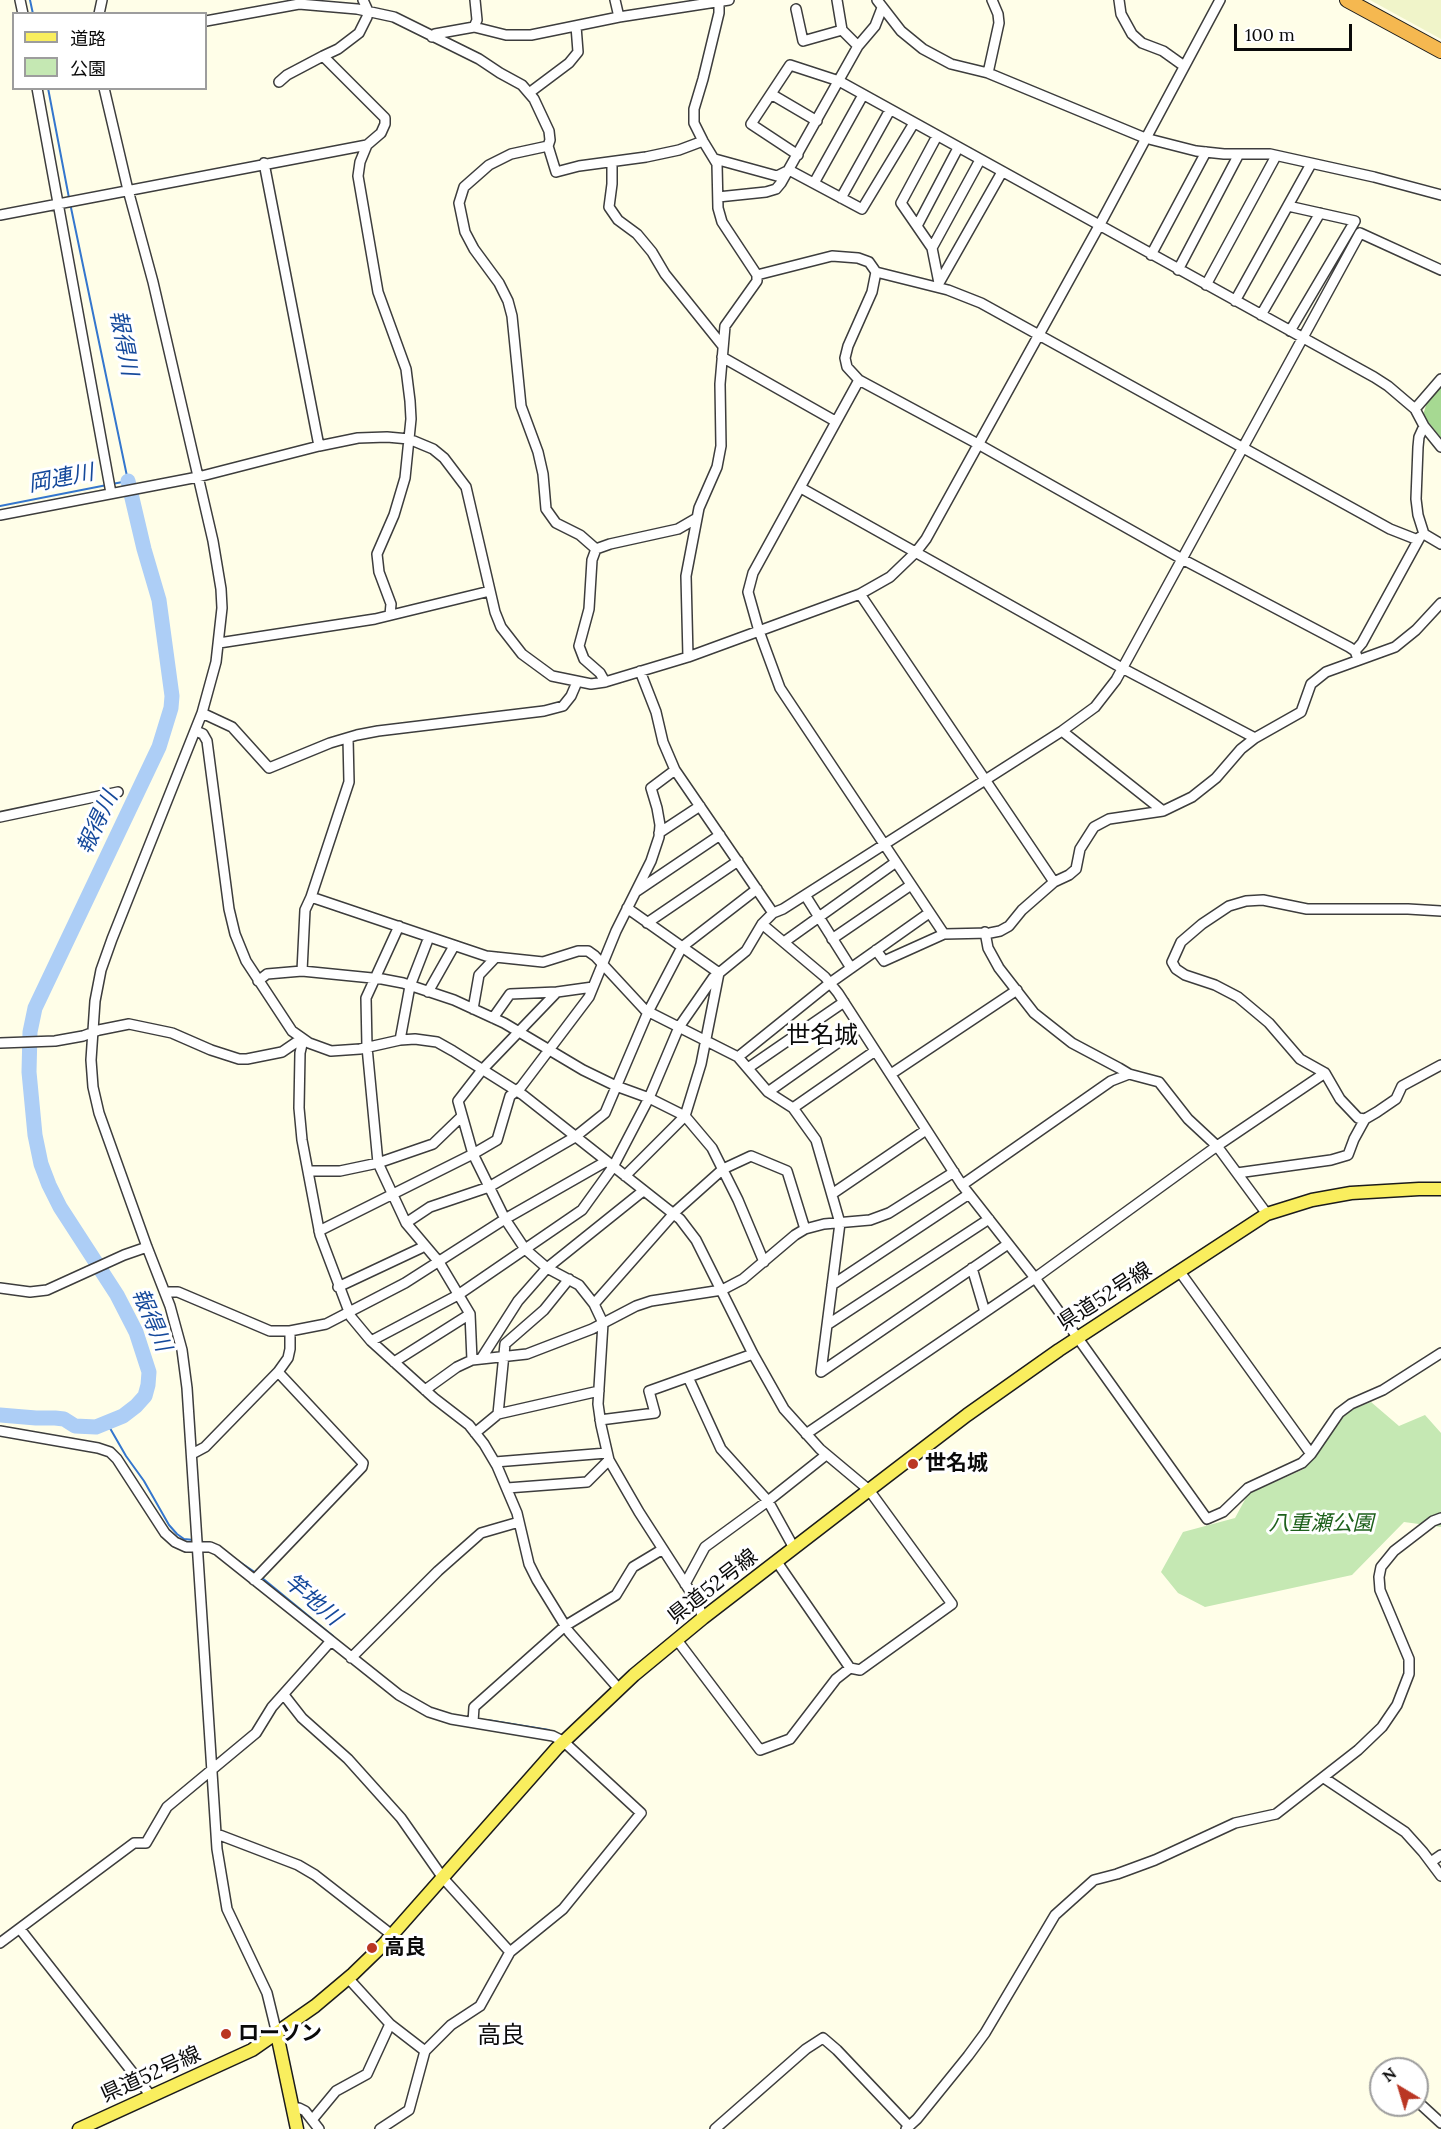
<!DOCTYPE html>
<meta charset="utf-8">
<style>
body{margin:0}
#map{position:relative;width:1441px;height:2129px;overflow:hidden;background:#fffee8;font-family:Lora,"Noto Sans JP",serif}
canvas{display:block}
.legend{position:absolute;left:12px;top:12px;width:195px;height:78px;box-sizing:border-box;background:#fff;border:2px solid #9d9d9d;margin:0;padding:8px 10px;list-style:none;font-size:18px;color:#0a0a0a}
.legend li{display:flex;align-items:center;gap:12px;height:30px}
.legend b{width:30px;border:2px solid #9d9d9d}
.north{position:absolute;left:1369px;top:2057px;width:60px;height:60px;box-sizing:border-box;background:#fff;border:2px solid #9d9d9d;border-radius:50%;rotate:322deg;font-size:16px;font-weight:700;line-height:24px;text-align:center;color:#0a0a0a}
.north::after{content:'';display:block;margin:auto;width:21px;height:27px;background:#ba3623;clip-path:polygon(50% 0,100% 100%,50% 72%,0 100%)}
.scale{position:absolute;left:1234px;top:24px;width:118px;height:27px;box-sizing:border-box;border:3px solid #0a0a0a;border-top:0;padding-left:8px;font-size:18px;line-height:21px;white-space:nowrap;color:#0a0a0a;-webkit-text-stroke:4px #fff;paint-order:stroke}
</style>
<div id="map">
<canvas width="1441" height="2129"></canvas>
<ul class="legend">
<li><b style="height:8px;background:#f9ee5e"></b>道路</li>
<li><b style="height:16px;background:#c5e8b3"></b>公園</li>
</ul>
<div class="north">N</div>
<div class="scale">100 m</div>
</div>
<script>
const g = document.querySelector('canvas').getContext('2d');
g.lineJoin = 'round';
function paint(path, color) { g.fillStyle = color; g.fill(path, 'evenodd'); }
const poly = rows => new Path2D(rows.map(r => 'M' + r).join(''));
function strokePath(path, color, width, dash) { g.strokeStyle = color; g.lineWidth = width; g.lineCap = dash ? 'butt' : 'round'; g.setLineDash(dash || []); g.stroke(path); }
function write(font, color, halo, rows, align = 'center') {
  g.font = font + ' Lora,"Noto Sans JP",serif'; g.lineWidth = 6; g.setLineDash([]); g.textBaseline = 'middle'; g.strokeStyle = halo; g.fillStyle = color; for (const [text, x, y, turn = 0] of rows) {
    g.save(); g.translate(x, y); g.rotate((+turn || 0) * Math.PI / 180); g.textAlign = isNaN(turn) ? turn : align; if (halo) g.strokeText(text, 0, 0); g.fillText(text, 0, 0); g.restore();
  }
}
const farmland = poly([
 [1370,0,1441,0,1441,39]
]);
const green = poly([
 [1371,1402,1399,1426,1425,1415,1441,1433,1441,1527,1404,1522,1352,1575,1205,1607,1178,1593,1161,1572,1183,1532,1235,1518,1248,1494,1304,1469,1342,1418,1353,1409]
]);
const forest = poly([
 [1441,383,1441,438,1423,415,1429,396]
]);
const stream = poly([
 [30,0,33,14],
 [48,88,69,198],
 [70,203,128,481,112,484],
 [0,506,107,485],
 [107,1423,126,1456,144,1481,169,1525,177,1534,184,1539,194,1540],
 [200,1541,217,1546],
 [234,1558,256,1573],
 [261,1577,333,1636],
 [487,1720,549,1730]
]);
const river = poly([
 [0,1415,36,1418,55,1418,64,1419,75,1426,96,1427,123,1416,136,1406,145,1396,148,1385,149,1372,136,1332,117,1295,60,1207,49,1185,41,1164,35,1135,29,1072,30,1032,35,1008,159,747,171,708,172,696,159,600,144,549,128,481]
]);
const minor = poly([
 [20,0,23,14],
 [363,0,368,11,367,17,359,33,338,49,323,56,385,118,385,124,381,133,367,145,360,162,358,176,378,292,406,369,410,401,411,419,405,478,394,515,377,554,379,572,391,604,390,615],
 [615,0,619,17],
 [837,0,842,30,858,46],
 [877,0,901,31,923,49,951,64,988,73,1145,138,1196,151,1224,154,1270,154,1374,177,1441,195],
 [1119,0,1121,14,1132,34,1142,43,1163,51,1184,66],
 [796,9,803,41,842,30],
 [99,14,102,0],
 [206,21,299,4,357,9,394,17,479,59,500,73,522,85,534,99,549,131,550,140,548,146,556,172,579,166,646,157,679,150,703,141],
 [474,27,477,20,475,0],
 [432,37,435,34,474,27,506,35,531,35,619,17,729,0],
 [988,73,999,23,998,14,992,0],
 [279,82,287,75,323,56],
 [37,88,111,493],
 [104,88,128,190,153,282,213,541,221,589,222,608,216,662,202,713,112,939,101,970,95,1001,91,1060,93,1087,99,1113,147,1247,170,1306,182,1350,187,1388,217,1849,227,1909,267,1993,277,2034],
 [529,93,569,63,578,52,576,26],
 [771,94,817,121],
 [937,136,901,203,932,248,939,283],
 [548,146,511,154,489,165,464,187,459,203,465,232,474,249,499,283,508,301,512,316,521,406,538,452,543,474,546,509,556,523,580,535,596,549],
 [798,155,751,124,790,65,839,81,1374,377,1388,386,1415,409,1424,426,1419,437,1418,447,1416,499,1418,515,1424,534,1441,544],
 [715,159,777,176,789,170,862,209,914,123],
 [612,162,612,184,609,207,618,220,637,234,652,252,665,274,722,345],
 [264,163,319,446],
 [814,183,863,95],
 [718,197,766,192,776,189,781,183,858,46,875,26,882,8],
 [841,198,890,110],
 [1288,206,1355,221,1290,331],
 [0,215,367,145],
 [917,226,958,148],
 [932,248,980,160],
 [1151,255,1206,152],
 [1178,270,1239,154],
 [876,272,948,290,981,303,1390,529,1418,540],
 [757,275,832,256,858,258,869,262,876,272,872,292,848,346,845,358,847,367,859,380,978,444,1182,559,1349,647,1355,651,1358,659],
 [939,283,1002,172],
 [1206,285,1276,156],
 [1235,301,1311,164],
 [1261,315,1320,213],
 [722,357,835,421],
 [859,380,753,573,748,592,759,631,780,688,944,934,990,933,1000,931,1009,926,1022,910,1054,882,1069,875,1076,869,1080,849,1094,827,1109,819,1163,811,1192,797,1216,778,1241,749,1255,738,1301,712,1311,684,1326,672,1395,647,1416,630,1441,603],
 [1415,409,1441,379],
 [1424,426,1441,447],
 [801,488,1122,668,1255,738],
 [0,515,198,477,319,446,358,438,387,437,409,439,433,449,444,458,466,487,495,612,501,627,522,654,552,676,591,684,605,682,688,657,860,594,890,577,916,552,926,539,1099,226,1220,0],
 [860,594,1054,882],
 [219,643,375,619,490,591],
 [1355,651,1362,643,1420,537],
 [688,657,686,576,699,508,717,467,721,446,720,384,725,326,757,281,757,275,722,222,718,208,717,164,703,141,694,123,694,109,703,79,719,13,719,1],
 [640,671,656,712,663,742,675,770,773,913],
 [605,682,600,673,584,659,579,646,589,609,592,560,596,549,610,544,678,529,697,518],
 [202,713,232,727,269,768,330,743,357,735,378,731,544,711,563,706,571,696,577,682],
 [196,731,203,734,207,741,229,909,235,934,246,961,292,1031,309,1043,331,1051,360,1049,400,1040,415,1039,437,1042,453,1051,523,1095,680,1219,696,1240,753,1354,784,1409,820,1449,869,1490,952,1604,860,1670,850,1668,777,1562],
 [1062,731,1163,811],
 [0,817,118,792],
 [659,833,700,806],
 [637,891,720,835],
 [805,895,851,968],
 [311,897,349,782,348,738],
 [1441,911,1408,909,1307,909,1263,900,1246,901,1229,906,1202,924,1181,942,1172,962,1176,969,1185,975,1215,985,1238,997,1269,1023,1300,1059,1325,1073,1340,1099,1358,1118,1365,1119,1377,1112,1396,1099,1402,1086,1441,1065],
 [647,923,738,861],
 [762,924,825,977,838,993,962,1185,1035,1278,1207,1519,1223,1512,1248,1488,1302,1463,1311,1454],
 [399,926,366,998,367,1047,378,1163,406,1223,439,1262,470,1314,472,1360],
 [985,932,988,948,999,968,1034,1013,1072,1043,1119,1068,1129,1074],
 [832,939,911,885],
 [784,942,896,862],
 [876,950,884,961,944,934],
 [302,971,305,910,311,897,486,956,543,962,578,951,588,951,595,956,645,1010,738,1057,768,1092,793,1108,816,1140,840,1223,821,1372,1008,1244],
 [258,981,267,974,302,971,382,979,403,983,454,1000,504,1023,583,1070,616,1086,649,1098,685,1116,712,1148,738,1200,764,1262],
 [593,987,557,992,482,1070,458,1101,473,1154,505,1219,525,1249,547,1268,579,1285,594,1304,603,1323,598,1404,601,1425,609,1460,639,1512,697,1602,703,1618],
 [428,992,454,946],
 [473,1009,479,975,496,957],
 [493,1018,510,994,557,992],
 [303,1040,300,1053,299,1108,302,1140,320,1235,351,1317,371,1341,434,1398,469,1425,484,1444,497,1466,517,1513,529,1564,537,1580,569,1632,619,1689],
 [400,1040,410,986,429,937],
 [0,1043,55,1041,83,1036,99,1030,129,1024,172,1033,211,1050,239,1059,247,1059,282,1052,301,1039],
 [738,1057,830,983,929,913],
 [748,1068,844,1002],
 [891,1074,1017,990],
 [768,1092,860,1027],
 [793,1108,875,1051],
 [308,1171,340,1171,378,1163,433,1144,462,1116],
 [1237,1173,1331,1160,1348,1155,1354,1139,1365,1119],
 [625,1176,685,1116,701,1064,719,973,627,908],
 [962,1185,1111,1081,1129,1074,1159,1082,1188,1119,1217,1146,1267,1214],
 [832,1194,926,1130],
 [406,1223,430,1207,489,1187,575,1137,605,1113,648,1012,682,947,757,889],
 [319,1231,473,1154,497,1140,510,1096,521,1087,589,997,616,931,651,861,659,837,660,825,657,808,651,788,675,770],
 [972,1268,985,1312],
 [1180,1272,1311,1454,1339,1413,1351,1404,1383,1390,1441,1353],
 [832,1285,969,1194],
 [338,1287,421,1248],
 [0,1288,30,1292,47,1290,124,1255,147,1247],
 [165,1292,178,1292,270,1331,290,1331,326,1324,405,1283,505,1219,605,1162],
 [594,1304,676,1211,723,1169,751,1156,787,1171,805,1229],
 [827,1325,989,1219],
 [371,1341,458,1295,582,1210,613,1167,649,1098,679,1027,713,978,746,951,762,924,773,913,783,909,1062,731,1095,707,1116,680,1360,233,1441,270],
 [481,1359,518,1301,547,1268,643,1191],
 [394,1362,470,1314],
 [688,1377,721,1449,768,1501,794,1548],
 [425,1390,457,1367,472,1360,527,1354,592,1329,636,1306,651,1301,722,1290,743,1279,795,1235,805,1229,824,1224,870,1220,889,1213,954,1172],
 [498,1414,505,1344,544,1310,569,1279],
 [600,1420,655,1413,649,1391,753,1354],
 [0,1431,98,1448,110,1452,117,1459,165,1533,175,1542,186,1547,210,1547,217,1550,399,1695,429,1712,451,1719,553,1736,563,1741,641,1813,563,1909,510,1952,480,2006,451,2025,425,2051,409,2110,380,2129],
 [475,1433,498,1414,599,1391],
 [806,1434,1035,1278,1217,1146,1325,1073],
 [192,1454,205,1447,278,1372,288,1358,290,1349,290,1331],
 [495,1462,607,1453],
 [507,1488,587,1482,609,1460],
 [254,1580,362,1467,363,1463,278,1372],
 [685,1584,705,1547,768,1501,826,1455],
 [677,1640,760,1750,790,1739,836,1679,850,1668],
 [351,1658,438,1571,481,1533,519,1522],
 [284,1695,302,1718,348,1759,401,1818,443,1878,510,1952],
 [473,1722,474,1707,565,1626,616,1595,633,1567,663,1549],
 [1324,1778,1405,1832,1423,1852,1441,1876],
 [217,1834,298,1865,315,1875,392,1935],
 [1431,1862,1441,1855],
 [20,1929,151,2096],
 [0,1943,134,1843,146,1843,167,1807,256,1733,272,1707,330,1642],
 [348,1978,390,2024,425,2051],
 [1417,2101,1441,2123],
 [293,2109,299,2108,305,2111,319,2129],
 [312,2120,336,2091,367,2074,390,2024],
 [715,2129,806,2049,823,2038,837,2050,909,2126],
 [906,2129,917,2119,968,2056,985,2033,1055,1915,1094,1880,1117,1874,1155,1860,1235,1823,1276,1814,1358,1750,1382,1727,1397,1705,1409,1674,1409,1659,1380,1590,1379,1577,1381,1567,1394,1551,1433,1521,1441,1518]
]);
const major = poly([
 [277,2034,297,2129],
 [79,2129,252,2050,315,2006,353,1974,384,1944,557,1748,634,1675,703,1618,869,1490,967,1415,1059,1350,1267,1214,1312,1200,1351,1193,1419,1189,1441,1189]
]);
const highway = poly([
 [1347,0,1441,51]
]);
const markers = [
 [913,1464,6,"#ba3623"],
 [372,1948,6,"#ba3623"],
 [226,2034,6,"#ba3623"]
];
const streetNames = [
 ["県道52号線",1105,1297,-33],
 ["県道52号線",713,1587,-38],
 ["県道52号線",151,2075,-24]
];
const poiNames = [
 ["世名城",925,1464],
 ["高良",384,1948],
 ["ローソン",238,2034]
];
const parkNames = [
 ["八重瀬公園",1321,1524]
];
const waterNames = [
 ["報得川",123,343,79],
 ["岡連川",61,479,-11],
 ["報得川",98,823,-65],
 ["報得川",151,1320,67],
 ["竿地川",312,1600,40]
];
const quarterNames = [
 ["世名城",822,1036],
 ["高良",501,2036]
];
paint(farmland, '#f0f4c9');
paint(green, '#c5e8b3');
paint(forest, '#a6d992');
strokePath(stream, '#3476cd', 2);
strokePath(river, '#adcef6', 15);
strokePath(minor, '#3d3d3d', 12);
strokePath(major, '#1b1b1b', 15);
strokePath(highway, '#1b1b1b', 16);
strokePath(minor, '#fff', 9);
strokePath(major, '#f9ee5e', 12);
strokePath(highway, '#f5b850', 14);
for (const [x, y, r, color] of markers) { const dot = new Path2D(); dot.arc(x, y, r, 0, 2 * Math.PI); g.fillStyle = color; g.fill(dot); strokePath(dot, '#fff', 2); }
write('21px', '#0a0a0a', '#fff', streetNames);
write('bold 21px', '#0a0a0a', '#fff', poiNames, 'left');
write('italic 21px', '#1e611c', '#fff', parkNames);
write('italic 22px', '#15499b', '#fff', waterNames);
write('24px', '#0a0a0a', '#fff', quarterNames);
</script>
